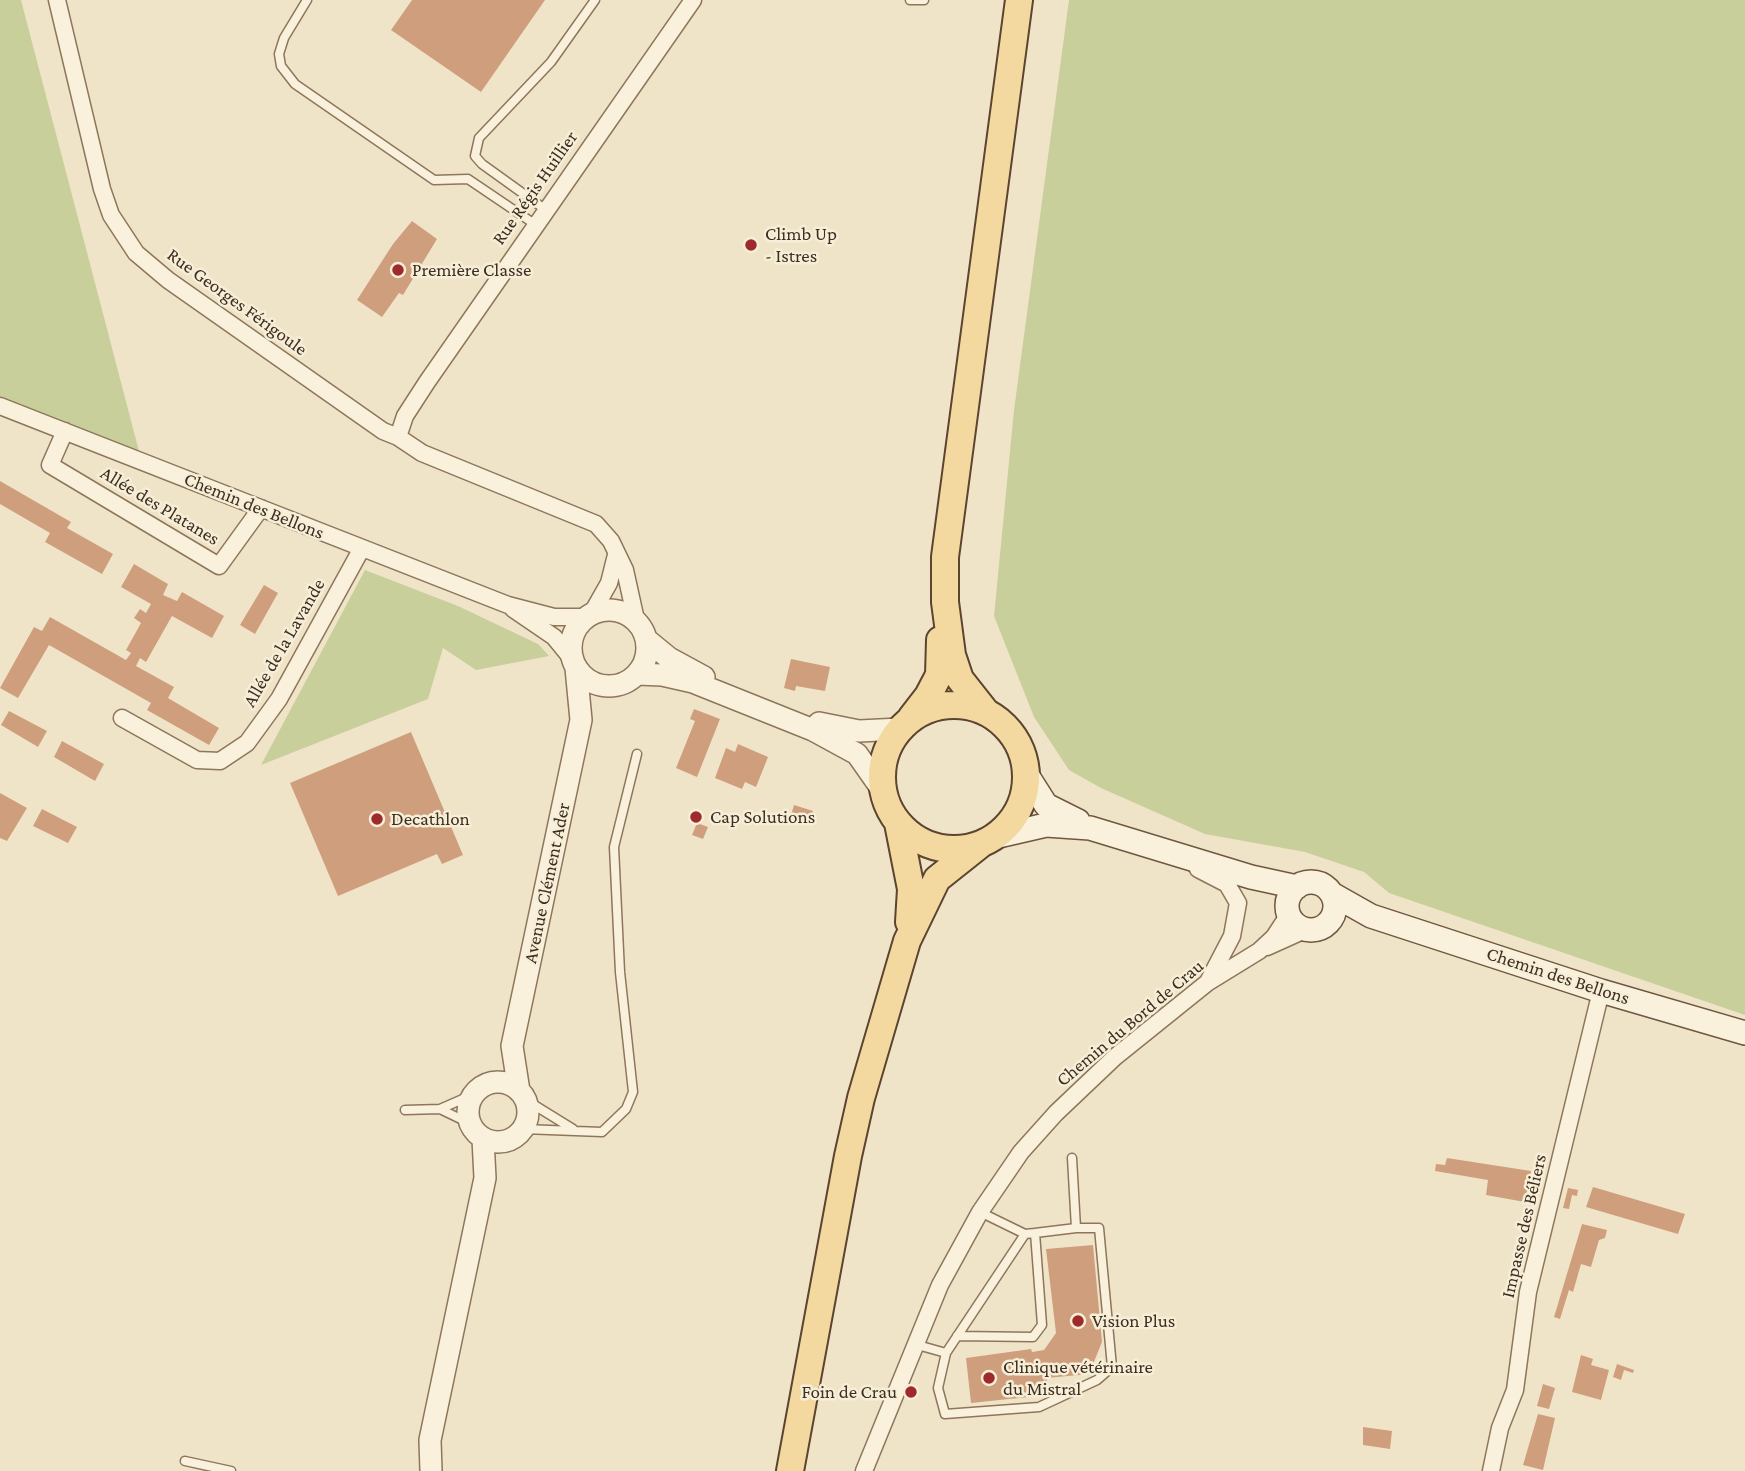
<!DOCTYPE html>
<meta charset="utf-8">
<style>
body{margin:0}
canvas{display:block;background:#f0e4c8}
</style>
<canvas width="1745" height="1471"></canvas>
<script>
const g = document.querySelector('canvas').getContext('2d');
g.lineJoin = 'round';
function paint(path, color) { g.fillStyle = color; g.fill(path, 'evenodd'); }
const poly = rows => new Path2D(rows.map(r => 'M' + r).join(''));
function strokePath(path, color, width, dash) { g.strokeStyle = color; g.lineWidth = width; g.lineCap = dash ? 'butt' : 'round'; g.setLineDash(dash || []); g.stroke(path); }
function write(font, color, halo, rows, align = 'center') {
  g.font = font + ' "Crimson Pro",serif'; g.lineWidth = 5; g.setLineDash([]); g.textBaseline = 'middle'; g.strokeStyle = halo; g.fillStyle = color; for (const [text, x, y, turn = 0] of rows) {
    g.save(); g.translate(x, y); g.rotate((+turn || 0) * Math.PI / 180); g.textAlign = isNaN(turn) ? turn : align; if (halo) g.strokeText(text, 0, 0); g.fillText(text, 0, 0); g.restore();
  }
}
const green = poly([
 [0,0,21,0,140,455,0,403],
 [1069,0,1745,0,1745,1015,1389,893,1364,872,1305,852,1205,834,1101,788,1069,770,1034,717,994,616,1014,410],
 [365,570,458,606,538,644,549,656,476,670,443,648,428,699,261,765]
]);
const building = poly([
 [412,0,545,0,481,92,391,30],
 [412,221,437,239,403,295,399,293,382,317,357,300,393,244],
 [0,481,71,522,67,528,113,554,102,574,45,542,50,533,0,504],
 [134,564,168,584,163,595,177,601,182,592,224,616,212,638,172,616,146,662,140,658,136,666,174,687,168,698,219,728,209,745,147,710,151,703,49,645,18,698,0,688,34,627,42,631,50,617,126,660,131,653,126,650,141,623,134,618,140,609,146,613,151,604,121,587],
 [264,585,278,593,255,634,240,625],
 [791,659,830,667,825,691,796,686,795,691,784,688],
 [694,709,720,719,697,777,676,768,695,721,690,719],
 [9,711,47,731,38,747,1,725],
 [411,732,463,855,442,864,437,854,338,896,290,783],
 [62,741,104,764,95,781,54,757],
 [738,744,768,757,756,787,745,782,742,789,715,778,726,748,735,752],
 [0,793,27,808,7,841,0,838],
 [794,805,813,811,810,821,791,815],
 [42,809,77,827,68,843,33,826],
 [697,823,708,827,703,839,692,835],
 [1447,1158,1531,1171,1525,1202,1486,1195,1488,1180,1435,1171,1436,1164,1445,1165],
 [1593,1187,1685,1214,1678,1234,1586,1207],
 [1568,1188,1578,1190,1577,1196,1572,1195,1569,1209,1563,1208],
 [1582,1224,1607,1230,1605,1238,1599,1240,1591,1267,1581,1264,1573,1292,1569,1290,1560,1319,1554,1317],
 [1093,1245,1102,1342,1089,1374,1047,1378,1048,1395,971,1403,966,1358,1031,1349,1032,1352,1044,1350,1056,1333,1046,1249],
 [1581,1355,1593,1359,1591,1365,1609,1370,1601,1400,1572,1392],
 [1617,1364,1634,1370,1633,1373,1624,1370,1621,1380,1613,1377],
 [1543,1384,1555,1388,1549,1409,1537,1406],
 [1538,1414,1555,1418,1543,1470,1523,1465],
 [1363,1427,1392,1431,1390,1449,1363,1445]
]);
const service = poly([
 [307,0,284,38,279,54,281,66,295,84,434,180,468,179,536,225],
 [910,0,924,0],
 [546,210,482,164,475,156,479,138,551,62,595,0],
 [526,1100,573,1129],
 [440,1109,469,1123],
 [405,1110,440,1109,472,1095],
 [523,1129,602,1132,626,1109,633,1092,620,972,614,847,637,754],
 [1035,1233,1076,1228,1072,1158],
 [957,1336,1033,1337,1042,1325,1035,1233,1025,1234],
 [914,1344,946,1353,1025,1234,980,1212],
 [946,1353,938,1388,945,1414,1039,1407,1097,1380,1112,1367,1099,1228,1076,1228],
 [185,1461,231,1471]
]);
const minor = poly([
 [57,0,102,189,111,215,136,253,168,280,383,431,398,437],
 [0,406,508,605,554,617,586,617],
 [65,431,50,465,219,566,261,508],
 [513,609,554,637,572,659],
 [592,613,609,583,616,555],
 [636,620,625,570,611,541,596,524,422,453,398,437,405,416,427,382,693,0],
 [122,718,197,760,220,761,247,743,279,699,362,548],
 [1198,869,1227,884,1238,903,1232,936,1209,980],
 [1267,947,1307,929],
 [864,1471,940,1285,980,1212,1021,1152,1056,1113,1115,1057,1207,983,1259,951,1274,937,1289,914],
 [1491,1471,1500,1428,1515,1390,1528,1292,1601,991]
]);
const tertiary = poly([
 '571 648a38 38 0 1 1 76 0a38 38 0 1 1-76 0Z',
 [647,640,669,658,704,677],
 [637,674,662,675,693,682,813,730,857,754,883,791],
 [819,723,859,731,900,729],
 '468 1112a30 30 0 1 1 60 0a30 30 0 1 1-60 0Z',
 [519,1091,512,1046,581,720,576,668],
 [431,1471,430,1440,485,1178,483,1139]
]);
const secondary = poly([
 [1027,775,1046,805,1078,821],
 [994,837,1046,825,1090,828,1251,877,1297,887],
 '1287 906a24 24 0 1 1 48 0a24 24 0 1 1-48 0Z',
 [1332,894,1371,916,1601,991,1745,1033]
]);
const primary = poly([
 '882 777a72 72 0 1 1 144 0a72 72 0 1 1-144 0Z',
 [986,712,960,679,952,655,945,602,945,557,1019,0],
 [911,718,928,696,939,675,940,640],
 [898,823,911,889,909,922],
 [790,1471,848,1156,861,1098,907,941,937,879,981,844]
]);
const markers = [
 [751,245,7,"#9e2a2b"],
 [398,270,7,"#9e2a2b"],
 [696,817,7,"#9e2a2b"],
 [377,819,7,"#9e2a2b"],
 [1078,1321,7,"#9e2a2b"],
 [989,1378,7,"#9e2a2b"],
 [911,1392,7,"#9e2a2b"]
];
const streetNames = [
 ["Rue Régis Huillier",535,188,-55],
 ["Rue Georges Férigoule",237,302,36],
 ["Allée des Platanes",160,506,31],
 ["Chemin des Bellons",254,506,22],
 ["Allée de la Lavande",284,643,-60],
 ["Avenue Clément Ader",547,883,-78],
 ["Chemin des Bellons",1558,976,18],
 ["Chemin du Bord de Crau",1130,1023,-40],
 ["Impasse des Béliers",1524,1226,-77]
];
const poiNames = [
 ["Climb Up",765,234],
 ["- Istres",765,256],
 ["Première Classe",412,270],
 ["Cap Solutions",710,817],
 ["Decathlon",391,819],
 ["Vision Plus",1092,1321],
 ["Clinique vétérinaire",1003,1367],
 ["du Mistral",1003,1389],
 ["Foin de Crau",897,1392,"right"]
];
paint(green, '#c9cf9b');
paint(building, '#cf9f7d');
strokePath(service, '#8d765c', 11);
strokePath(minor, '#8d765c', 19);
strokePath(tertiary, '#8d765c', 24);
strokePath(secondary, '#6f573f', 26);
strokePath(primary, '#5b4430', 30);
strokePath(service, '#faf1dc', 8);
strokePath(minor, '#faf1dc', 16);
strokePath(tertiary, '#faf1dc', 21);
strokePath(secondary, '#faf1dc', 23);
strokePath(primary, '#f3d9a0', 26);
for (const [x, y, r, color] of markers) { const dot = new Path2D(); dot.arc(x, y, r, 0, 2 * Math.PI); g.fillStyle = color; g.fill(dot); strokePath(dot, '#f7eed8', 2.5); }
write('19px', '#3d2e20', '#f7eed8', streetNames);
write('19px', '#3d2e20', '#f7eed8', poiNames, 'left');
</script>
